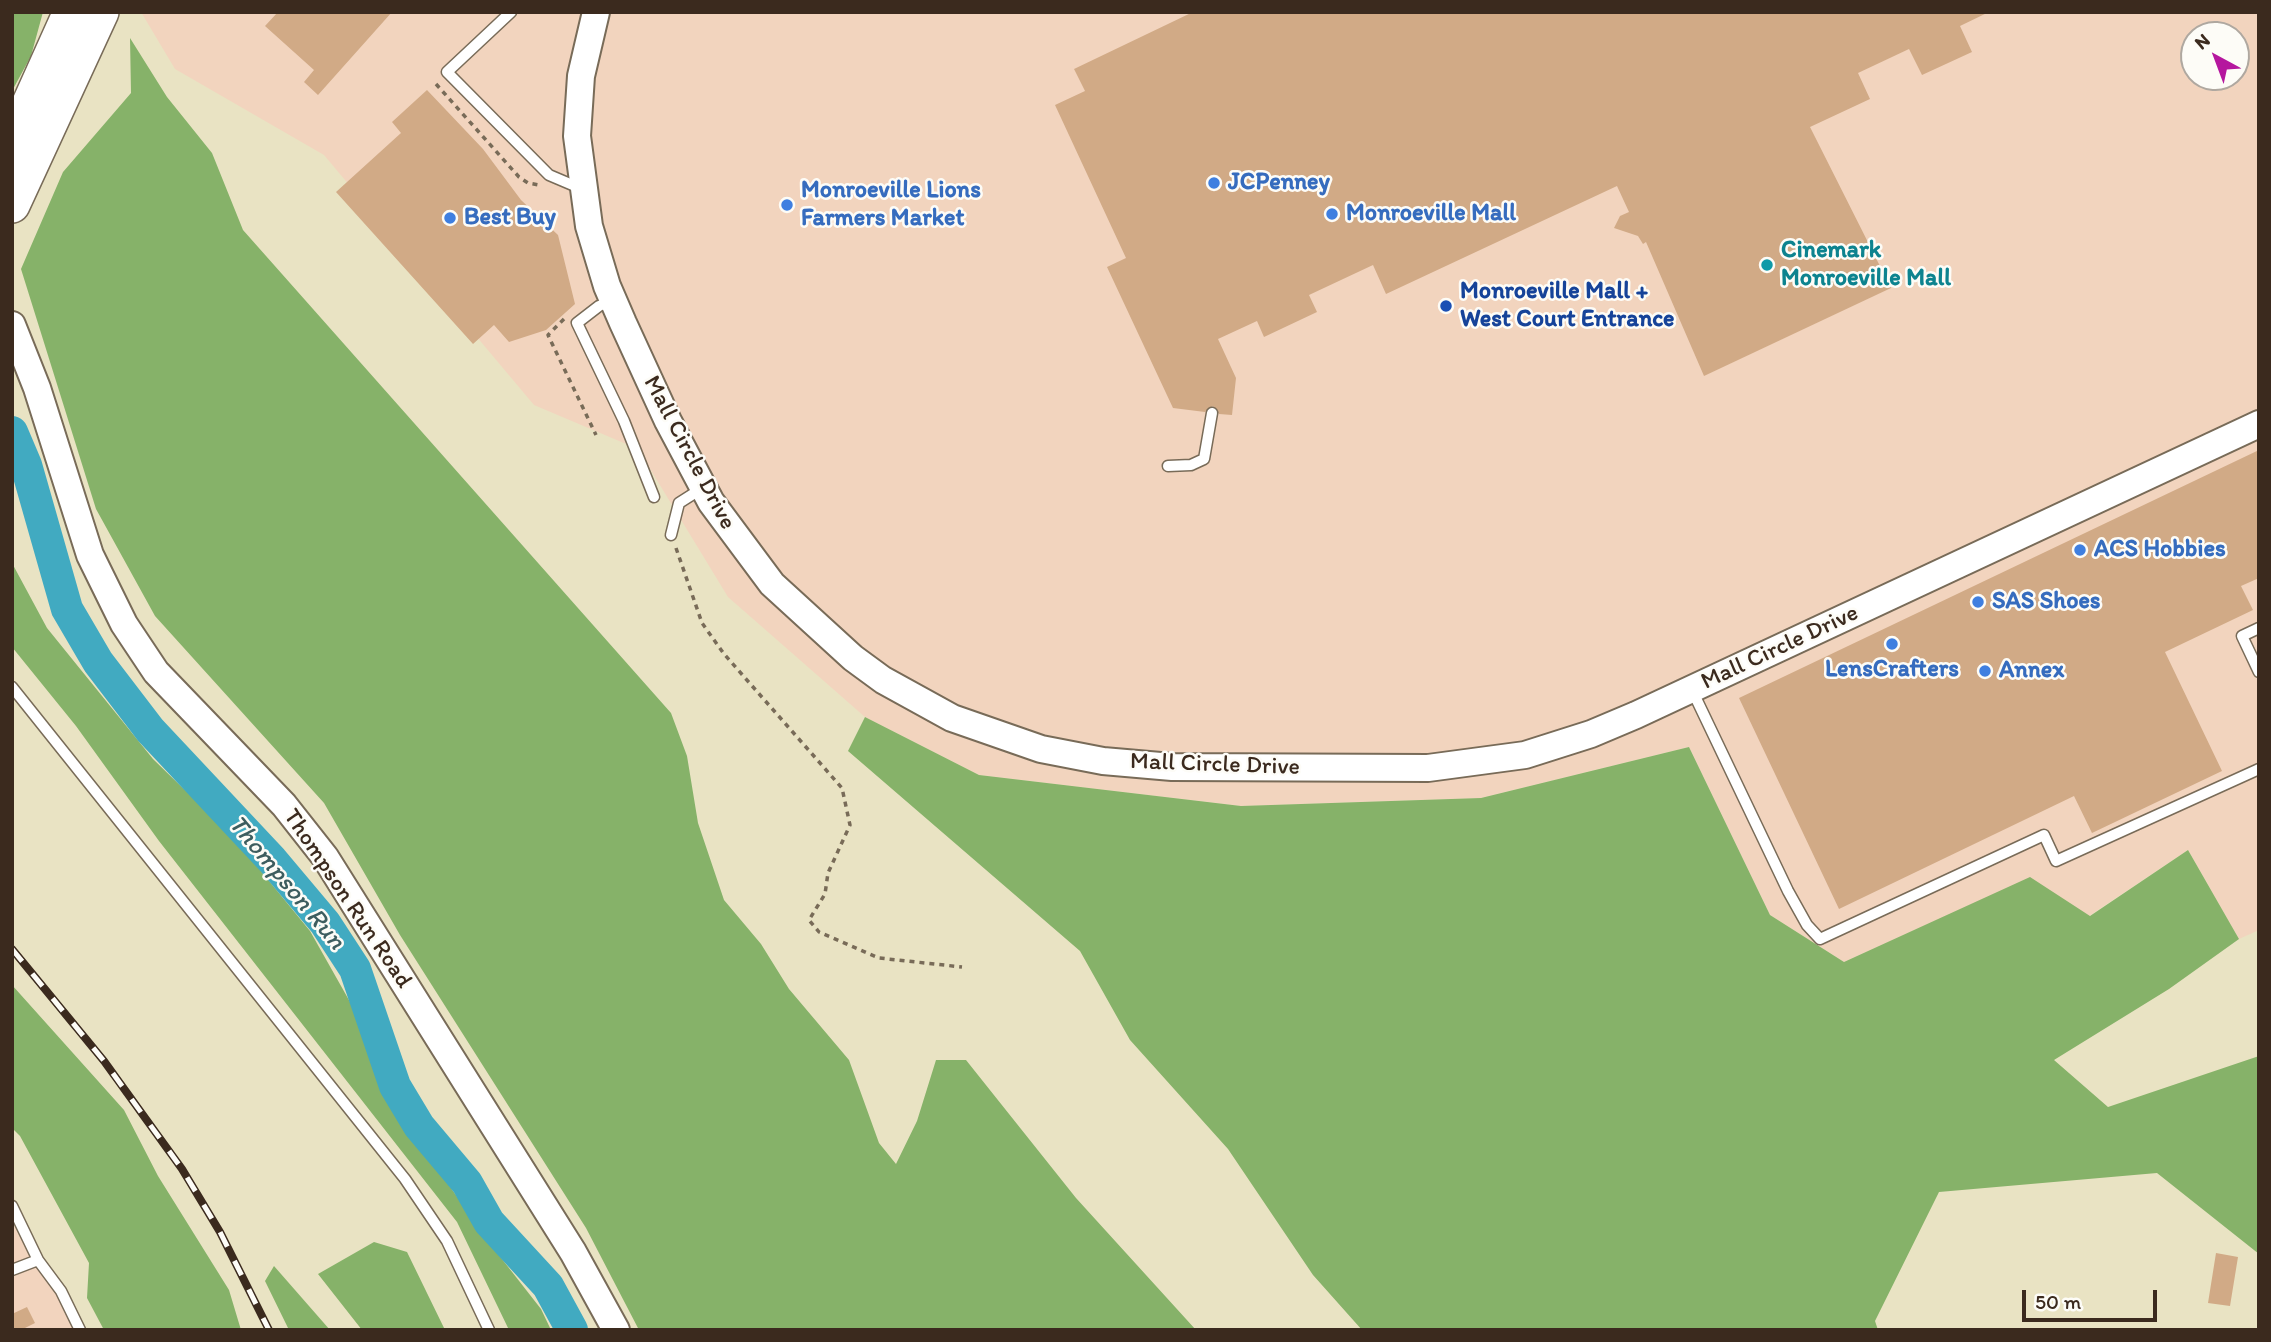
<!DOCTYPE html>
<style>
body{margin:0}
#map{position:relative;width:2271px;height:1342px;overflow:hidden;background:#e9e3c3;font-family:Itim,sans-serif}
canvas{display:block}
.frame{position:absolute;inset:0;border:14px solid #3b2a1e;pointer-events:none}
.north{position:absolute;left:2180px;top:21px;width:70px;height:70px;box-sizing:border-box;background:#fdfcf7;border:2px solid #afa8a0;border-radius:50%;rotate:319deg;font-size:19px;font-weight:700;line-height:28px;text-align:center;color:#3b2a1e}
.north::after{content:'';display:block;margin:auto;width:24px;height:32px;background:#b5179e;clip-path:polygon(50% 0,100% 100%,50% 72%,0 100%)}
.scale{position:absolute;left:2022px;top:1290px;width:135px;height:32px;box-sizing:border-box;border:4px solid #3b2a1e;border-top:0;padding-left:9px;font-size:21px;line-height:24px;white-space:nowrap;color:#3b2a1e;-webkit-text-stroke:5px #fdfcf7;paint-order:stroke}
</style>
<div id="map">
<canvas width="2271" height="1342"></canvas>
<div class="frame"></div>
<div class="north">N</div>
<div class="scale">50 m</div>
</div>
<script>
const g = document.querySelector('canvas').getContext('2d');
g.lineJoin = 'round';
function paint(path, color) { g.fillStyle = color; g.fill(path, 'evenodd'); }
const poly = rows => new Path2D(rows.map(r => 'M' + r).join(''));
function strokePath(path, color, width, dash) { g.strokeStyle = color; g.lineWidth = width; g.lineCap = dash ? 'butt' : 'round'; g.setLineDash(dash || []); g.stroke(path); }
function write(font, color, halo, rows, align = 'center') {
  g.font = font + ' Itim,sans-serif'; g.lineWidth = 5; g.setLineDash([]); g.textBaseline = 'middle'; g.strokeStyle = halo; g.fillStyle = color; for (const [text, x, y, turn = 0] of rows) {
    g.save(); g.translate(x, y); g.rotate((+turn || 0) * Math.PI / 180); g.textAlign = isNaN(turn) ? turn : align; if (halo) g.strokeText(text, 0, 0); g.fillText(text, 0, 0); g.restore();
  }
}
const built = poly([
 [141,12,2259,12,2259,930,2239,939,2188,850,2089,916,2030,878,1844,962,1770,915,1689,747,1481,798,1241,806,979,775,865,717,728,597,638,449,534,405,324,155,175,69],
 [2194,35,2236,35,2236,77,2194,77],
 [12,1223,83,1330,12,1330]
]);
const forest = poly([
 [12,12,43,12,31,56,12,91],
 [130,38,167,97,212,153,243,230,671,713,687,756,698,823,724,900,761,944,789,989,849,1060,879,1143,896,1164,917,1121,936,1060,966,1060,1076,1198,1196,1330,639,1330,586,1228,400,935,324,803,155,616,96,509,21,269,63,172,131,93],
 [12,563,47,628,153,759,233,837,310,931,354,1009,380,1087,491,1245,541,1309,551,1330,509,1330,457,1222,159,841,76,726,12,647],
 [865,717,979,775,1241,806,1481,798,1689,747,1770,915,1844,962,2030,877,2090,916,2188,850,2239,939,2169,989,2054,1060,2108,1107,2259,1056,2259,1254,2157,1173,1939,1192,1875,1321,1878,1330,1362,1330,1313,1275,1228,1149,1130,1040,1080,951,848,751],
 [12,985,124,1110,158,1176,229,1290,241,1330,104,1330,87,1298,89,1263,20,1136,12,1128],
 [374,1242,407,1252,445,1330,362,1330,318,1274],
 [274,1266,330,1330,289,1330,265,1281]
]);
const river = poly([
 [12,432,26,465,67,609,98,662,150,730,272,860,325,923,355,969,395,1086,419,1126,467,1183,489,1222,548,1286,572,1330]
]);
const building = poly([
 [278,12,392,12,318,95,304,82,314,70,265,26],
 [1193,12,1989,12,1960,26,1972,52,1922,75,1909,49,1858,73,1870,99,1810,127,1891,288,1704,376,1646,242,1643,244,1638,236,1614,228,1620,216,1629,212,1617,186,1386,294,1373,265,1309,295,1317,312,1264,337,1257,321,1218,339,1236,378,1232,415,1219,414,1213,406,1205,412,1173,408,1107,267,1126,258,1055,105,1085,91,1074,69],
 [427,90,483,149,521,200,558,235,575,304,546,330,509,342,494,325,473,344,336,192,401,133,392,122],
 [2259,450,2259,578,2241,586,2253,610,2165,652,2222,771,2092,833,2074,796,1839,909,1739,698],
 [2216,1253,2238,1257,2230,1306,2208,1303],
 [27,1307,35,1323,21,1330,12,1330,12,1314]
]);
const path = poly([
 [436,84,519,177,528,183,539,185],
 [564,319,548,335,596,435],
 [676,548,702,623,724,654,842,788,850,825,828,873,825,894,809,920,819,932,879,958,962,967]
]);
const lane = poly([
 [511,12,447,72,549,175,582,189],
 [613,300,599,306,577,323,624,421,654,497],
 [1168,466,1191,465,1204,459,1212,413],
 [671,535,679,503,701,489],
 [2259,628,2242,636,2259,672],
 [12,687,405,1179,447,1241,489,1330],
 [1692,690,1788,891,1807,925,1820,939,2044,835,2056,861,2259,769],
 [12,1206,38,1260],
 [12,1270,38,1260,61,1291,80,1330]
]);
const secondary = poly([
 [596,12,581,76,577,136,589,226,607,286,623,323,668,421,711,502,772,584,853,658,883,680,952,718,1041,749,1103,761,1172,767,1428,768,1525,755,1591,734,1636,715,2259,424],
 [12,325,37,388,90,555,124,624,156,672,284,805,325,857,573,1252,616,1330]
]);
const highway = poly([
 [12,143,71,12],
 [12,205,101,12]
]);
const rail = poly([
 [12,949,104,1061,182,1169,220,1232,269,1330]
]);
const markers = [
 [1214,183,7,"#3f7fe0"],
 [787,205,7,"#3f7fe0"],
 [1332,214,7,"#3f7fe0"],
 [450,218,7,"#3f7fe0"],
 [1767,265,7,"#0f9aa8"],
 [1446,306,7,"#1a4fb4"],
 [2080,550,7,"#3f7fe0"],
 [1978,602,7,"#3f7fe0"],
 [1892,644,7,"#3f7fe0"],
 [1985,671,7,"#3f7fe0"]
];
const shopNames = [
 ["JCPenney",1228,183],
 ["Monroeville Lions",801,191],
 ["Farmers Market",801,219],
 ["Monroeville Mall",1346,214],
 ["Best Buy",464,218],
 ["ACS Hobbies",2094,550],
 ["SAS Shoes",1992,602],
 ["LensCrafters",1892,670,"center"],
 ["Annex",1999,671]
];
const cultureNames = [
 ["Cinemark",1781,251],
 ["Monroeville Mall",1781,279]
];
const transitNames = [
 ["Monroeville Mall +",1460,292],
 ["West Court Entrance",1460,320]
];
const streetNames = [
 ["Mall Circle Drive",689,453,62],
 ["Mall Circle Drive",1780,648,-25],
 ["Mall Circle Drive",1215,765,2],
 ["Thompson Run Road",347,899,56]
];
const waterNames = [
 ["Thompson Run",286,883,50]
];
paint(built, '#f2d4be');
paint(forest, '#86b269');
strokePath(river, '#41aac1', 32);
paint(building, '#d1aa86');
strokePath(lane, '#786b58', 13);
strokePath(secondary, '#786b58', 30);
strokePath(highway, '#786b58', 38);
strokePath(path, '#786b58', 3.5, [5, 5]);
strokePath(lane, '#fff', 10);
strokePath(secondary, '#fff', 26);
strokePath(highway, '#fff', 35);
strokePath(rail, '#3b2a1e', 8);
strokePath(rail, '#fdfcf7', 5, [16]);
for (const [x, y, r, color] of markers) { const dot = new Path2D(); dot.arc(x, y, r, 0, 2 * Math.PI); g.fillStyle = color; g.fill(dot); strokePath(dot, '#fdfcf7', 2.5); }
write('bold 24px', '#366cbe', '#fdfcf7', shopNames, 'left');
write('bold 24px', '#0d838f', '#fdfcf7', cultureNames, 'left');
write('bold 24px', '#164399', '#fdfcf7', transitNames, 'left');
write('24px', '#3b2a1e', '#fdfcf7', streetNames);
write('italic 26px', '#3d5d5f', '#fdfcf7', waterNames);
</script>
